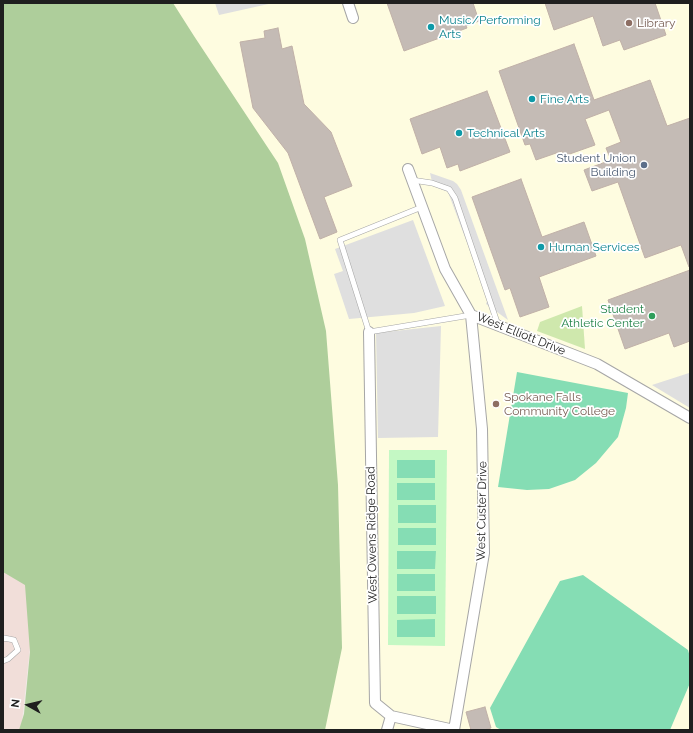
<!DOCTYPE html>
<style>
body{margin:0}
#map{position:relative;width:693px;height:733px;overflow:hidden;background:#f0ebe6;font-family:Raleway,sans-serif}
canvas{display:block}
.frame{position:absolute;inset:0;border:4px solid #1f1f1f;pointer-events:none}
.north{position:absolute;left:8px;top:685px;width:40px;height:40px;-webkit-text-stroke:3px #fff;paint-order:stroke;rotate:278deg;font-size:11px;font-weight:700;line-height:16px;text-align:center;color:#1f1f1f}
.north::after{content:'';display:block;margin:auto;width:14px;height:18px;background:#1f1f1f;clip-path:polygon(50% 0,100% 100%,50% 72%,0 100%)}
</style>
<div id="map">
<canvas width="693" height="733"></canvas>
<div class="frame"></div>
<div class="north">N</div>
</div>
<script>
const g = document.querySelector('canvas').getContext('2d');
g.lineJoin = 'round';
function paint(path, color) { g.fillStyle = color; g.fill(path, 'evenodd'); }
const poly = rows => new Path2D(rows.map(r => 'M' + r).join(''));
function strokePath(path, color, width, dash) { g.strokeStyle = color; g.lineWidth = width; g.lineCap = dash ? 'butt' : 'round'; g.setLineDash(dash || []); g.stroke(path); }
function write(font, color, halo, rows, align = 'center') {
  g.font = font + ' Raleway,sans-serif'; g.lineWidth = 3.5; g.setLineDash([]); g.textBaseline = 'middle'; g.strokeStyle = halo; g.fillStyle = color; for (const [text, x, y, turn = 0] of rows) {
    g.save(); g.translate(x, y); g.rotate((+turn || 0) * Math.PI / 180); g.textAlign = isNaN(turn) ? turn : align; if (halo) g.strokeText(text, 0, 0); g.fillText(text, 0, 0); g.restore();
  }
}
const education = poly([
 [150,3,690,3,690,730,294,730]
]);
const military = poly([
 [3,528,40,555,21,730,3,730]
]);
const grass = poly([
 [582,306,585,349,537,331,540,322]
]);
const forest = poly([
 [3,3,173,3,194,36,278,163,305,239,326,331,338,485,342,648,325,730,19,730,24,714,30,652,25,585,3,572]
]);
const park = poly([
 [389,450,447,450,445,646,388,645]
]);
const pitch = poly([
 [517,372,628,393,626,408,618,437,596,463,575,480,549,489,527,490,498,487],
 [397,460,435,460,435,478,397,478],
 [397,483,435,483,435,500,397,500],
 [398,505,436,505,436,523,398,523],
 [398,528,436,528,436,545,398,545],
 [397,551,436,551,435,569,397,569],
 [397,574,435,574,435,591,397,591],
 [583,575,688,650,690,657,690,683,670,730,501,730,496,727,490,708,560,581],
 [397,596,436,596,436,614,397,614],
 [435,619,435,637,397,637,397,620]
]);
const parking = poly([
 [215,3,273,3,219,15],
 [430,173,453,181,457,184,461,190,508,320,486,304,488,299,448,192,433,186],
 [413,220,445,306,414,313,349,319,334,274,343,271,335,249],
 [441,326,438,437,378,438,376,333],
 [689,373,690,373,690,408,652,385]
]);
const building = poly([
 [387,3,473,3,479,21,466,26,467,28,404,51,387,3],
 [545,3,655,3,666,35,624,50,620,40,603,46,593,16,554,30,545,3],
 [278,28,282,49,292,46,304,104,331,132,352,186,324,197,337,232,320,239,288,153,253,108,240,42,265,38,264,31,278,28],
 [574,44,594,100,650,80,667,126,690,118,690,267,689,267,681,245,645,258,618,182,592,191,584,170,611,160,606,148,621,142,609,110,585,119,595,145,564,156,562,151,536,160,530,144,525,145,499,71,574,44],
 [487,91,510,152,460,171,458,164,447,168,440,147,422,154,410,119,487,91],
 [521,179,542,237,584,222,596,256,539,277,549,307,520,317,510,288,505,290,472,197,521,179],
 [690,270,690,341,674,347,669,333,625,349,608,300,690,270],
 [485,707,491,728,484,730,471,730,466,712,485,707]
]);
const lane = poly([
 [412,180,432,183,449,189,455,198,498,325],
 [422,207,340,240,369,332,471,315],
 [3,639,4,638,14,640,18,650,8,659,3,661]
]);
const street = poly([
 [348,3,353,18],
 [408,169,445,269,471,315,597,364,690,418],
 [369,332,375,703,391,716,387,730],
 [391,716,454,730],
 [454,730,484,553,482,429,471,315]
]);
const markers = [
 [629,23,4,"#8d6e63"],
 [431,27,4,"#0f9aa8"],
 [532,99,4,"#0f9aa8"],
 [459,133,4,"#0f9aa8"],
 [644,165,4,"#5c6f8a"],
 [541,247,4,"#0f9aa8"],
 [652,316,4,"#2e9e5b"],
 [496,404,4,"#8d6e63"]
];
const cultureNames = [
 ["Music/Performing",439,20],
 ["Arts",439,34],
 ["Fine Arts",540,99],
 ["Technical Arts",467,133],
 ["Human Services",549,247]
];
const educationNames = [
 ["Library",637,23],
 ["Spokane Falls",504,397],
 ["Community College",504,411]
];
const serviceNames = [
 ["Student Union",636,158],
 ["Building",636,172]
];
const leisureNames = [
 ["Student",644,309],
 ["Athletic Center",644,323]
];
const streetNames = [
 ["West Elliott Drive",521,334,22],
 ["West Custer Drive",482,511,-89],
 ["West Owens Ridge Road",372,535,-91]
];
paint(education, '#fefce0');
paint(military, '#f1ded9');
paint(grass, '#cfe8ad');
paint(forest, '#aece9b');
paint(park, '#c4f8c4');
paint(pitch, '#85ddb4');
paint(parking, '#dfdfdf');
paint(building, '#c4bbb5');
strokePath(building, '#c1b1a8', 1);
strokePath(lane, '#a6a6a6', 6);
strokePath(street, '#a6a6a6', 12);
strokePath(lane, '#fff', 5);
strokePath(street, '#fff', 10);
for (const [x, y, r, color] of markers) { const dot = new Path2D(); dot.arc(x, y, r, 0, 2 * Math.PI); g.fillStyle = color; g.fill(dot); strokePath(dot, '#fff', 1.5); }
write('12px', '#0d838f', '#fff', cultureNames, 'left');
write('12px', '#785e54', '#fff', educationNames, 'left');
write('12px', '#4e5e75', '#fff', serviceNames, 'right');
write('12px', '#27864d', '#fff', leisureNames, 'right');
write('12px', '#1f1f1f', '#fff', streetNames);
</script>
